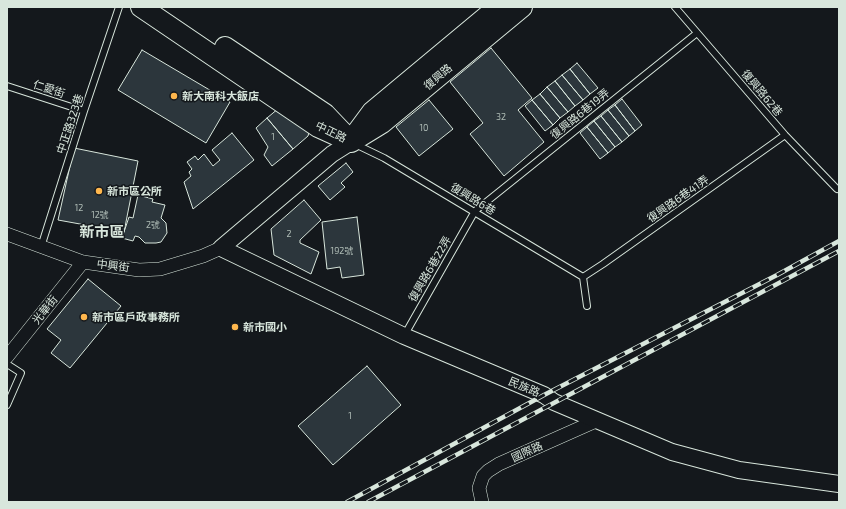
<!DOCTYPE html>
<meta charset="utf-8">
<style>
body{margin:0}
#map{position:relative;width:846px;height:509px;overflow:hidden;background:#14181c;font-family:"Exo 2",sans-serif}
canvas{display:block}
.frame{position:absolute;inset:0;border:8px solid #d8e6dc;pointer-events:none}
</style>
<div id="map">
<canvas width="846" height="509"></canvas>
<div class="frame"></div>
</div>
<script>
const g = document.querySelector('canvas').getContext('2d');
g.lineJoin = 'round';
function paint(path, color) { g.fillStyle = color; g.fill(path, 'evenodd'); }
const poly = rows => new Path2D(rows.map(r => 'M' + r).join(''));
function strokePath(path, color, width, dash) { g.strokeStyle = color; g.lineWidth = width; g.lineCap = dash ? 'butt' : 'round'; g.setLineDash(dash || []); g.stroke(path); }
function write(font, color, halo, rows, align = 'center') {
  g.font = font + ' "Exo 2","Noto Sans TC",sans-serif'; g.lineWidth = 3; g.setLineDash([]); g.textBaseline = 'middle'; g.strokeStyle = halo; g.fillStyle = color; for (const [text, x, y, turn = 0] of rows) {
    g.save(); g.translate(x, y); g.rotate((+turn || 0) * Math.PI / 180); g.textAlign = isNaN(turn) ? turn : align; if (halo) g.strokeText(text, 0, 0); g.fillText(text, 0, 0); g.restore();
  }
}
const building = poly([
 [491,48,532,98,518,110,544,142,504,176,470,134,483,123,450,82,491,48],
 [142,50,230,102,206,143,118,90,142,50],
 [577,63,598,88,590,94,570,69,577,63],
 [570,69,590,94,583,100,562,75,570,69],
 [562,75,583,100,575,106,555,81,562,75],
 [555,81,575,106,568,112,547,87,555,81],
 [547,87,568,112,560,118,540,94,547,87],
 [540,94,560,118,553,125,532,100,540,94],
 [622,99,642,125,635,131,615,105,622,99],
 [429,100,453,129,419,156,396,127,429,100],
 [532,100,553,125,545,131,525,106,532,100],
 [615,105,635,131,629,136,608,110,615,105],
 [279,108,311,125,308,136,293,149,267,118,279,108],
 [608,110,629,136,622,142,601,116,608,110],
 [601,116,622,142,615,147,594,121,601,116],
 [267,118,293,149,272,166,264,155,268,147,256,128,267,118],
 [594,121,615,147,608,153,587,127,594,121],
 [587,127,608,153,600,159,580,133,587,127],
 [232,133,254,160,193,209,184,182,191,176,189,172,192,169,187,162,195,156,198,160,204,154,213,166,220,160,212,150,232,133],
 [74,148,138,161,124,232,58,220,74,148],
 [346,163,353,172,341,183,345,187,330,200,318,186,346,163],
 [138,195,153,199,152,202,165,205,161,218,166,223,167,233,161,242,156,243,145,243,139,237,135,236,133,241,122,238,129,217,133,218,138,195],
 [304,200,321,220,300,240,300,243,319,252,311,274,274,255,271,229,304,200],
 [357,217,364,275,342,278,340,267,327,269,322,222,357,217],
 [88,279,121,306,70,368,51,353,61,340,47,329,88,279],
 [367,366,401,405,333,465,298,426,367,366]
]);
const service = poly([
 [675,7,785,135,837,189],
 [7,86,84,111],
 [355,144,384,158,583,277],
 [41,247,84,111,119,7],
 [583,277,603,264,785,135],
 [583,277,587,306],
 [404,336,475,211,697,33],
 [7,364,21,373,7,405]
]);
const minor = poly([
 [7,234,83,262,139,270,160,269,203,256,221,248],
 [7,357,83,262],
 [482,502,479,488,483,476,488,471,499,464,598,420]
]);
const tertiary = poly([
 [351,142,332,154,221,248,404,336,544,395,554,402,672,452,739,470,839,484]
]);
const primary = poly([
 [141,7,318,127,351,142],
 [225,47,325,114,344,134],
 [355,135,372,112,498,7],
 [351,142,382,123,522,7]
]);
const rail = poly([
 [347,502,544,395,777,275,839,241],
 [368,502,839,251]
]);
const markers = [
 [174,96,4,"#ffb74d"],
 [99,191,4,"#ffb74d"],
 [84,317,4,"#ffb74d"],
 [235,327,4,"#ffb74d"]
];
const numberNames = [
 ["32",501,117],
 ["10",424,128],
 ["1",273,137],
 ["12",79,208],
 ["12號",100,215],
 ["2號",153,225],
 ["2",289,234],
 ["192號",342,251],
 ["1",350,416]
];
const streetNames = [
 ["復興路",438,77,-40],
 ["仁愛街",49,89,18],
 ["復興路62巷",762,93,50],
 ["復興路6巷19弄",580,114,-39],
 ["中正路323巷",70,124,-72],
 ["中正路",331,132,26],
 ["復興路6巷",473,199,31],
 ["復興路6巷41弄",678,199,-35],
 ["中興街",113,266,7],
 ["復興路6巷22弄",430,269,-60],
 ["光華街",45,310,-51],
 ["民族路",524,387,23],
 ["國際路",527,452,-24]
];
const poiNames = [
 ["新大南科大飯店",182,96],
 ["新市區公所",107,191],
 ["新市區戶政事務所",92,317],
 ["新市國小",243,327]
];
const districtNames = [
 ["新市區",102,232]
];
paint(building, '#2c363c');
strokePath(building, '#d8e6dc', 1);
strokePath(service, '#d8e6dc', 8);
strokePath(minor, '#d8e6dc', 14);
strokePath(tertiary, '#d8e6dc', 18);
strokePath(primary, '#d8e6dc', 22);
strokePath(service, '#14181c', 6);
strokePath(minor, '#14181c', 13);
strokePath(tertiary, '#14181c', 16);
strokePath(primary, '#14181c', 20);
strokePath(rail, '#d8e6dc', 4.5);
strokePath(rail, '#14181c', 3, [9]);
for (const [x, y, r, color] of markers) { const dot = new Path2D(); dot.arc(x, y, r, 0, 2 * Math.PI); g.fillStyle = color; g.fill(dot); strokePath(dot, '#14181c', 1.5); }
write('9px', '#adbab4', null, numberNames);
write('11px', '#d8e6dc', '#14181c', streetNames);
write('bold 11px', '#d8e6dc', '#14181c', poiNames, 'left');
write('bold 15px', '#d8e6dc', '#14181c', districtNames);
</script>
